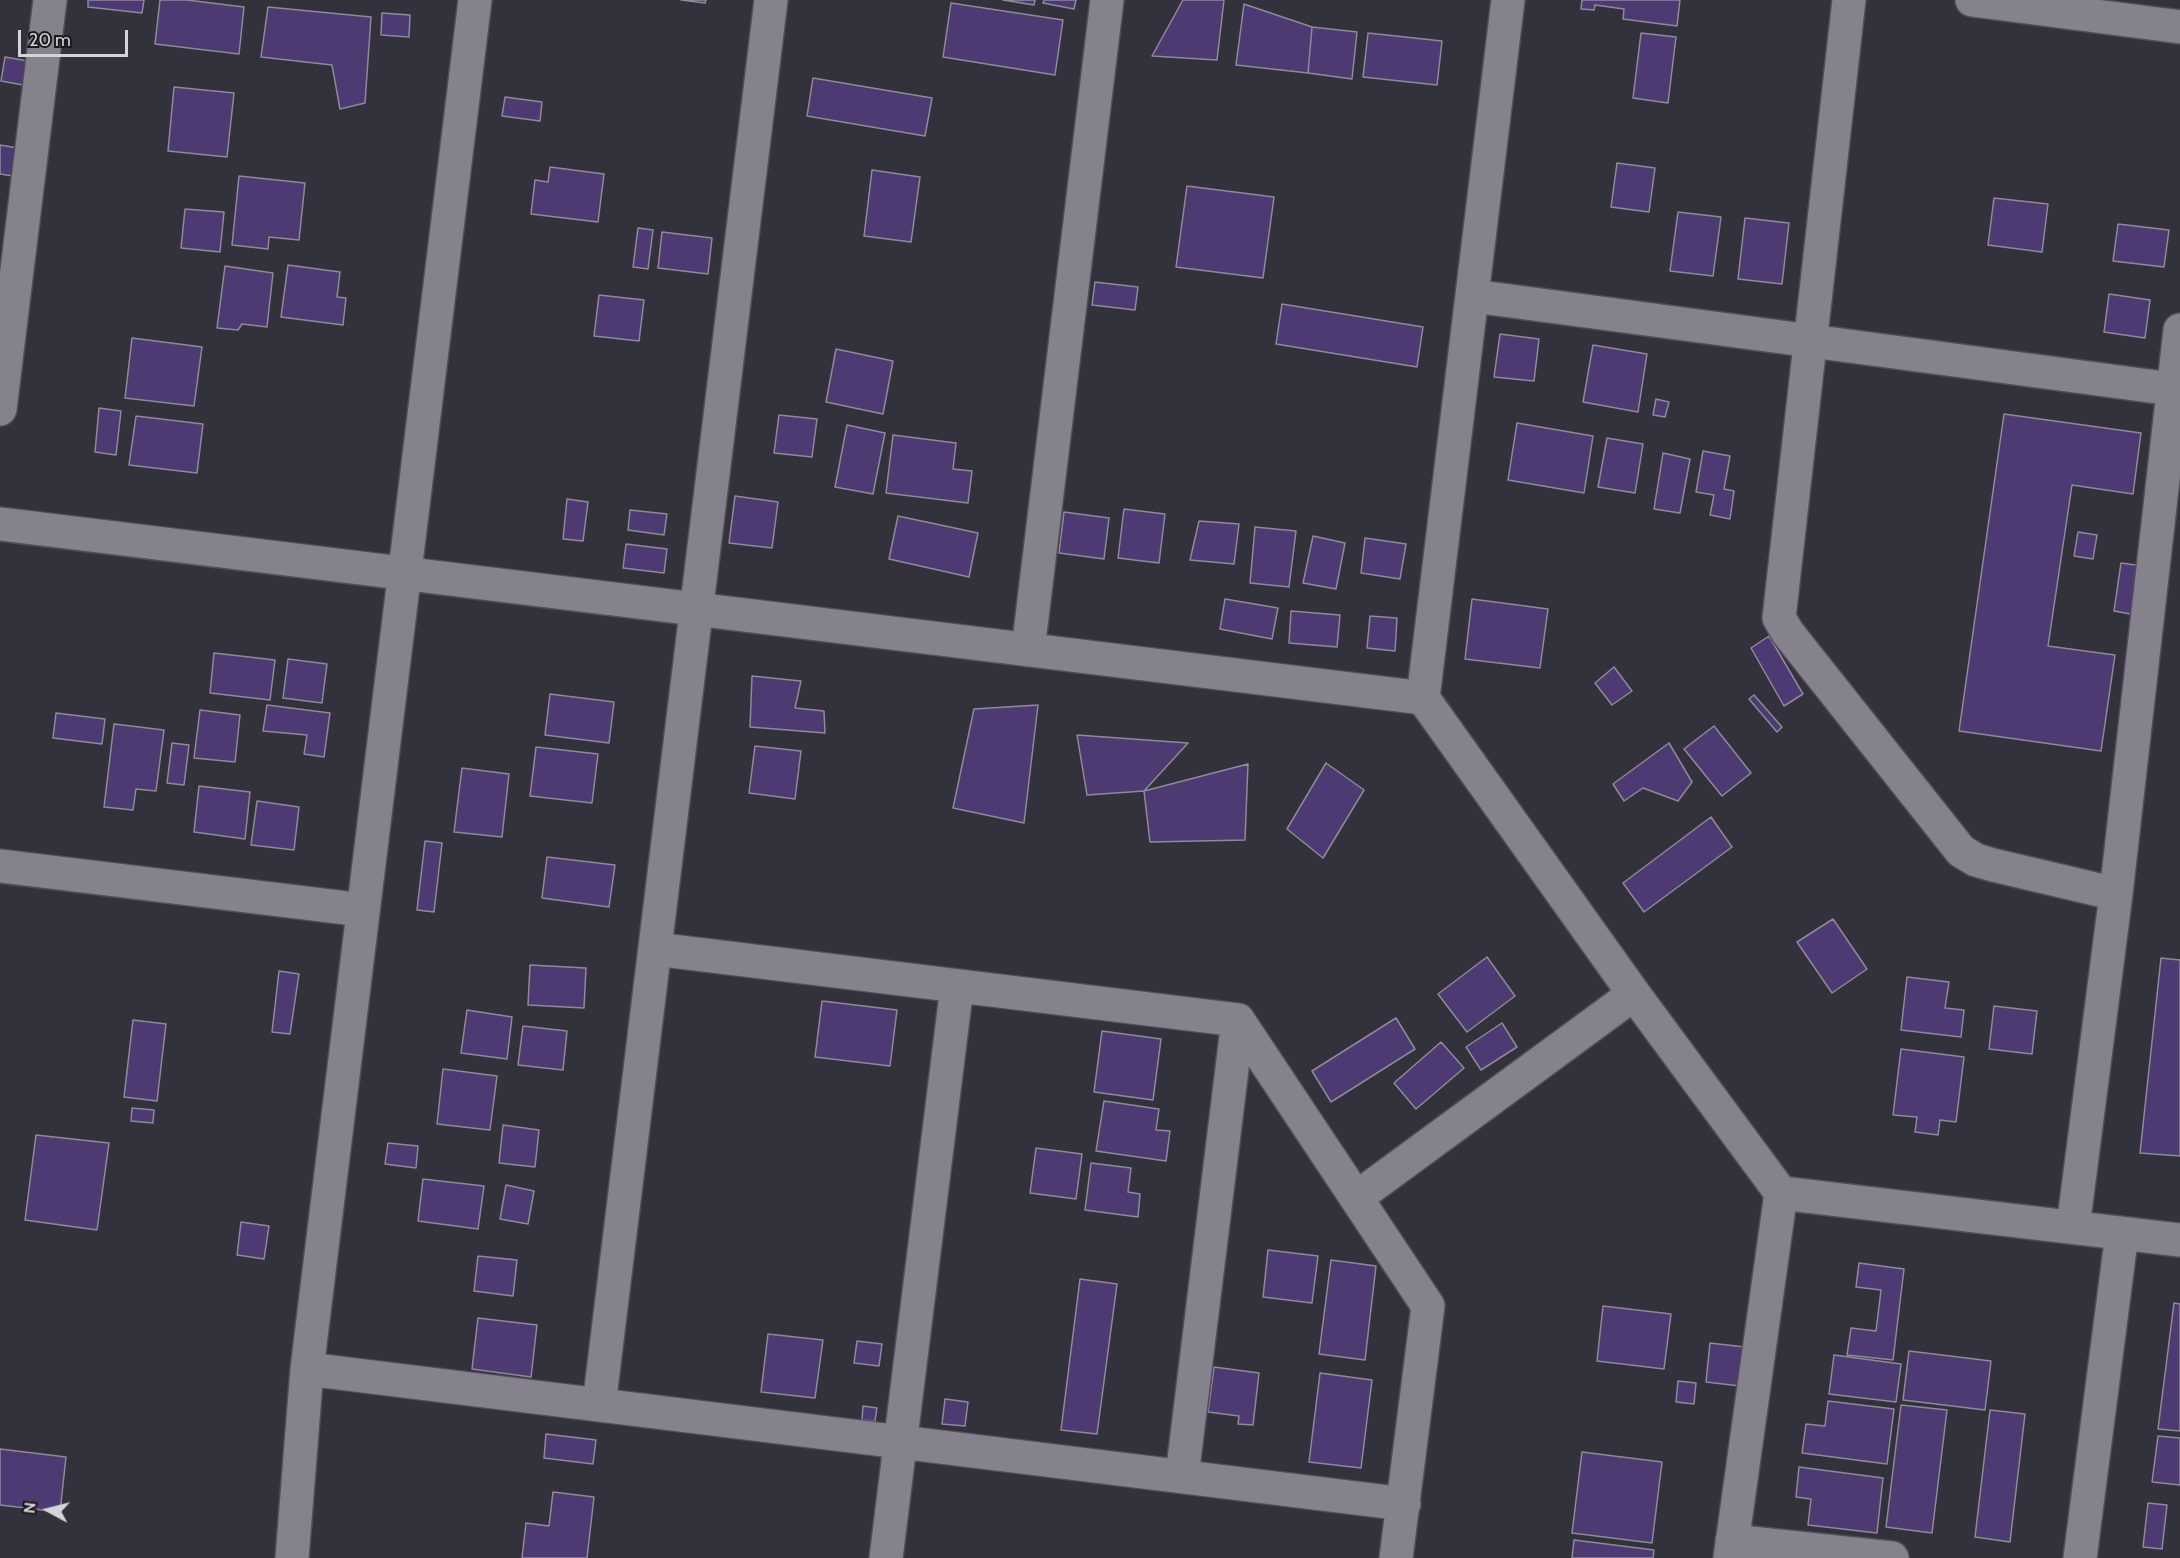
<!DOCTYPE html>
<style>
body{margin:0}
#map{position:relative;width:2180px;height:1558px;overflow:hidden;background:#33313b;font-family:Cabin,sans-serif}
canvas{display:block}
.north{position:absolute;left:18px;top:1480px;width:60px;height:60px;-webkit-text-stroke:4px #1b191e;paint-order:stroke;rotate:277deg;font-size:16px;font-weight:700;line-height:24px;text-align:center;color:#d4d3d9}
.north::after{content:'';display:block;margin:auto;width:21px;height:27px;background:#d4d3d9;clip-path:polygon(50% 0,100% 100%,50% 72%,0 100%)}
.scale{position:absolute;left:18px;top:30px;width:110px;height:27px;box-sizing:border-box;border:3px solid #d4d3d9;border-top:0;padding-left:8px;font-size:18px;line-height:21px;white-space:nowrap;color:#d4d3d9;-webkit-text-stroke:4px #1b191e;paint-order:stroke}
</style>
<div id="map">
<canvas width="2180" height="1558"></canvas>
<div class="north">N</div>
<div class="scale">20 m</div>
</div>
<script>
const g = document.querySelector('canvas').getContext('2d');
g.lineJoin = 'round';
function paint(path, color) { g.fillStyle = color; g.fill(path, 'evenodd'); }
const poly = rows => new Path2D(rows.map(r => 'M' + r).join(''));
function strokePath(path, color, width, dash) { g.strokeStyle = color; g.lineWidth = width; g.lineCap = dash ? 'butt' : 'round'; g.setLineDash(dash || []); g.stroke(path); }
const building = poly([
 [88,0,144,0,142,13,88,7,88,0],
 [160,0,187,0,244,7,239,54,155,44,160,0],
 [681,0,706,0,705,3,681,0],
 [1003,0,1035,0,1034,5,1003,0],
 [1044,0,1076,0,1074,9,1043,3,1044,0],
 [1183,0,1224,0,1217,60,1152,56,1183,0],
 [1582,0,1680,0,1677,26,1623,19,1624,9,1595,5,1594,10,1581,9,1582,0],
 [951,3,1063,20,1055,75,943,57,951,3],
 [1244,4,1312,27,1308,73,1236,65,1244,4],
 [268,7,371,17,365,103,340,109,332,65,261,57,268,7],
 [382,13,410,15,409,37,381,35,382,13],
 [1312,27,1357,32,1352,79,1308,73,1312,27],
 [1368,33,1442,41,1437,85,1363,77,1368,33],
 [1641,33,1676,37,1668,103,1633,98,1641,33],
 [5,57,28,61,23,85,1,81,5,57],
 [813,78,932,98,925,136,807,116,813,78],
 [174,87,234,93,227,157,168,151,174,87],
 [505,97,542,102,540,121,502,116,505,97],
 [0,145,18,148,13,176,0,174,0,145],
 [1617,163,1655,168,1649,212,1611,207,1617,163],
 [550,167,604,174,598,222,531,214,535,180,548,182,550,167],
 [872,170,920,177,911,242,864,236,872,170],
 [239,176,305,183,299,240,269,237,268,249,232,245,239,176],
 [1187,186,1274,197,1263,278,1176,267,1187,186],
 [1994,198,2048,204,2042,252,1988,245,1994,198],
 [185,209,224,212,220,252,181,248,185,209],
 [1678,212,1721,217,1713,276,1670,271,1678,212],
 [1745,218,1789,223,1782,284,1738,279,1745,218],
 [2118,224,2169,230,2164,267,2113,261,2118,224],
 [638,228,653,230,648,269,633,267,638,228],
 [662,232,712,238,708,274,658,268,662,232],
 [288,265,340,272,337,297,346,298,343,325,281,317,288,265],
 [225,266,273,273,267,327,242,324,238,330,217,328,225,266],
 [1095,282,1138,287,1135,310,1092,305,1095,282],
 [2109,294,2150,300,2145,338,2104,332,2109,294],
 [599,295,644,300,639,341,594,336,599,295],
 [1282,304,1423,327,1417,367,1276,344,1282,304],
 [1500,334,1539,339,1534,381,1494,377,1500,334],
 [132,338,202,347,194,406,125,398,132,338],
 [1593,345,1647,354,1638,412,1583,402,1593,345],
 [836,349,893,361,883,414,826,402,836,349],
 [1656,399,1669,402,1665,417,1653,415,1656,399],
 [99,408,121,411,116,455,95,452,99,408],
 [2004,414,2141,433,2133,494,2072,485,2048,646,2115,655,2101,751,1959,731,2004,414],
 [779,415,817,419,812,457,774,453,779,415],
 [136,416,203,424,197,473,129,465,136,416],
 [1517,423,1593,436,1584,493,1508,480,1517,423],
 [847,425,885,433,873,494,835,487,847,425],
 [893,435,956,443,953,469,972,471,968,503,886,493,893,435],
 [1607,438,1643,444,1635,493,1598,487,1607,438],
 [1703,451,1730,456,1724,489,1734,491,1730,519,1710,515,1714,495,1696,492,1703,451],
 [1663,453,1690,459,1680,513,1654,509,1663,453],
 [735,496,778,502,772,548,729,543,735,496],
 [567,499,588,502,583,541,563,539,567,499],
 [1124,509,1165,514,1159,563,1118,558,1124,509],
 [630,510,667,514,664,535,628,530,630,510],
 [1064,512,1109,518,1104,559,1059,553,1064,512],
 [898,516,978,533,969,577,889,559,898,516],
 [1199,521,1239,524,1234,564,1190,560,1199,521],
 [1255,527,1296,531,1289,587,1250,583,1255,527],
 [2078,532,2097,535,2093,559,2074,556,2078,532],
 [1313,536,1345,543,1336,589,1303,583,1313,536],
 [1365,538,1406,544,1400,579,1361,573,1365,538],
 [626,544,667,549,664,573,623,568,626,544],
 [2121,563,2143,566,2136,615,2114,611,2121,563],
 [1225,599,1278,608,1272,639,1220,629,1225,599],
 [1472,599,1548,609,1540,668,1465,659,1472,599],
 [1291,611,1340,615,1337,647,1289,643,1291,611],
 [1370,616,1397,618,1395,651,1367,648,1370,616],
 [1769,636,1803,694,1784,706,1751,648,1769,636],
 [214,653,275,660,270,700,210,693,214,653],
 [288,659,327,664,322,703,283,698,288,659],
 [1614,667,1632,691,1612,705,1595,683,1614,667],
 [752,676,801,681,795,708,824,711,825,733,750,727,752,676],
 [550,694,614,702,609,743,545,735,550,694],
 [1754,695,1782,727,1777,732,1749,699,1754,695],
 [267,705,330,713,324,757,304,754,307,735,263,731,267,705],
 [1038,705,1024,823,953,808,974,709,1038,705],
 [200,710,240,715,235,762,194,758,200,710],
 [56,713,105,719,102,744,53,738,56,713],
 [114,724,164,730,156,791,136,789,133,810,104,807,114,724],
 [1714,726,1751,773,1722,796,1684,749,1714,726],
 [1077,735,1188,743,1144,791,1087,795,1077,735],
 [172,743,189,745,184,785,167,783,172,743],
 [1669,743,1692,782,1678,801,1643,788,1624,801,1613,784,1669,743],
 [755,746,801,751,795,799,749,793,755,746],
 [536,747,598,754,592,803,530,796,536,747],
 [1326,763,1364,790,1323,858,1287,829,1326,763],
 [1248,764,1245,840,1150,842,1144,791,1248,764],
 [462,768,509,774,502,837,454,832,462,768],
 [199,786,250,792,245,839,194,832,199,786],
 [257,801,299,807,294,850,251,845,257,801],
 [1711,817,1732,847,1644,912,1623,883,1711,817],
 [425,841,442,843,434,912,417,910,425,841],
 [547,857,615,865,609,907,542,898,547,857],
 [1833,919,1867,969,1832,993,1797,942,1833,919],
 [1487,957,1515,996,1467,1032,1438,994,1487,957],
 [2161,958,2180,960,2180,1156,2140,1153,2161,958],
 [530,965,586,968,584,1008,528,1005,530,965],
 [279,971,299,974,290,1034,272,1032,279,971],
 [1907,977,1949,982,1945,1008,1964,1010,1961,1037,1901,1030,1907,977],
 [822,1001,897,1010,890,1066,815,1057,822,1001],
 [1994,1006,2037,1011,2032,1054,1989,1049,1994,1006],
 [467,1010,512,1017,507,1059,461,1053,467,1010],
 [1396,1018,1415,1049,1331,1102,1312,1071,1396,1018],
 [133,1020,166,1024,157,1101,124,1097,133,1020],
 [1502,1023,1517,1047,1481,1070,1466,1047,1502,1023],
 [523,1026,567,1031,563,1070,518,1065,523,1026],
 [1102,1031,1161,1039,1153,1100,1094,1092,1102,1031],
 [1441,1042,1464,1068,1416,1109,1394,1083,1441,1042],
 [1901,1049,1964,1057,1956,1122,1940,1120,1938,1135,1915,1132,1917,1117,1893,1115,1901,1049],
 [443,1069,497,1076,490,1130,437,1124,443,1069],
 [1104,1101,1159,1109,1156,1130,1170,1131,1166,1161,1096,1151,1104,1101],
 [132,1108,154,1110,153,1123,131,1121,132,1108],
 [503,1125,539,1130,535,1167,499,1163,503,1125],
 [36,1135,109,1143,97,1230,25,1220,36,1135],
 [388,1143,418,1146,416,1168,385,1164,388,1143],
 [1036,1148,1082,1154,1076,1199,1030,1193,1036,1148],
 [1091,1163,1131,1168,1128,1192,1140,1194,1138,1217,1085,1210,1091,1163],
 [423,1179,484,1186,478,1229,418,1221,423,1179],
 [506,1185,534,1191,528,1224,500,1219,506,1185],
 [241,1222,269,1226,264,1259,237,1255,241,1222],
 [1268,1250,1318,1256,1312,1303,1263,1297,1268,1250],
 [478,1256,517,1260,513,1296,474,1291,478,1256],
 [1331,1260,1376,1266,1365,1360,1319,1354,1331,1260],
 [1859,1263,1904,1269,1893,1360,1847,1355,1851,1328,1876,1331,1881,1290,1856,1287,1859,1263],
 [1080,1279,1117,1284,1097,1434,1061,1430,1080,1279],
 [2174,1303,2180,1304,2180,1431,2158,1429,2174,1303],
 [1603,1306,1671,1314,1664,1369,1597,1361,1603,1306],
 [478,1318,537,1325,531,1377,472,1369,478,1318],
 [768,1334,823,1340,815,1398,761,1392,768,1334],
 [857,1341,882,1344,879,1366,854,1363,857,1341],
 [1710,1343,1745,1347,1740,1386,1706,1382,1710,1343],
 [1909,1351,1991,1361,1985,1410,1903,1400,1909,1351],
 [1834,1355,1901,1364,1896,1402,1829,1394,1834,1355],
 [1214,1367,1259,1373,1253,1425,1238,1424,1239,1416,1208,1412,1214,1367],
 [1320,1373,1372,1380,1361,1468,1309,1462,1320,1373],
 [1678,1381,1696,1383,1694,1404,1676,1402,1678,1381],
 [945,1399,968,1402,965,1426,942,1424,945,1399],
 [1828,1401,1894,1409,1887,1464,1802,1453,1806,1424,1825,1426,1828,1401],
 [1901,1405,1947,1410,1932,1533,1886,1527,1901,1405],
 [863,1406,877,1408,875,1421,862,1420,863,1406],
 [1990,1410,2025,1414,2010,1542,1975,1537,1990,1410],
 [546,1434,596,1440,593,1464,544,1458,546,1434],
 [2158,1436,2180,1438,2180,1485,2152,1482,2158,1436],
 [0,1449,66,1457,60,1512,0,1505,0,1449],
 [1582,1452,1662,1462,1652,1543,1572,1533,1582,1452],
 [1799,1467,1883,1478,1877,1533,1808,1525,1811,1499,1796,1497,1799,1467],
 [553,1492,594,1497,587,1558,522,1558,526,1523,549,1526,553,1492],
 [2148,1503,2167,1505,2162,1549,2143,1547,2148,1503],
 [1574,1540,1654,1550,1653,1558,1572,1558,1574,1540]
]);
const minor = poly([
 [1508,0,1423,698,1634,994,1781,1193,1730,1558],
 [1849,0,1779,618,1788,633,1961,851,1976,860,1993,865,2116,894],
 [1972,0,2180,27],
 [1473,296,2172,389],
 [0,409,50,0],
 [0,524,1423,698],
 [1028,650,1107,0],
 [0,866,363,910],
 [655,949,1238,1020,1428,1306,1396,1558],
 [1781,1193,2180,1240],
 [1356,1198,1634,994],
 [2073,1227,2116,894,2180,330],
 [307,1369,1404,1504],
 [599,1405,771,0],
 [1182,1476,1238,1020],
 [1732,1541,1892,1558],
 [292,1558,307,1369,475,0],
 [886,1558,957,986],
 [2080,1558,2122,1233]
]);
paint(building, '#4d3a73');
strokePath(building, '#8e8b98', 1.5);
strokePath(minor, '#4f4d55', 36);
strokePath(minor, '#85828e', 33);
</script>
